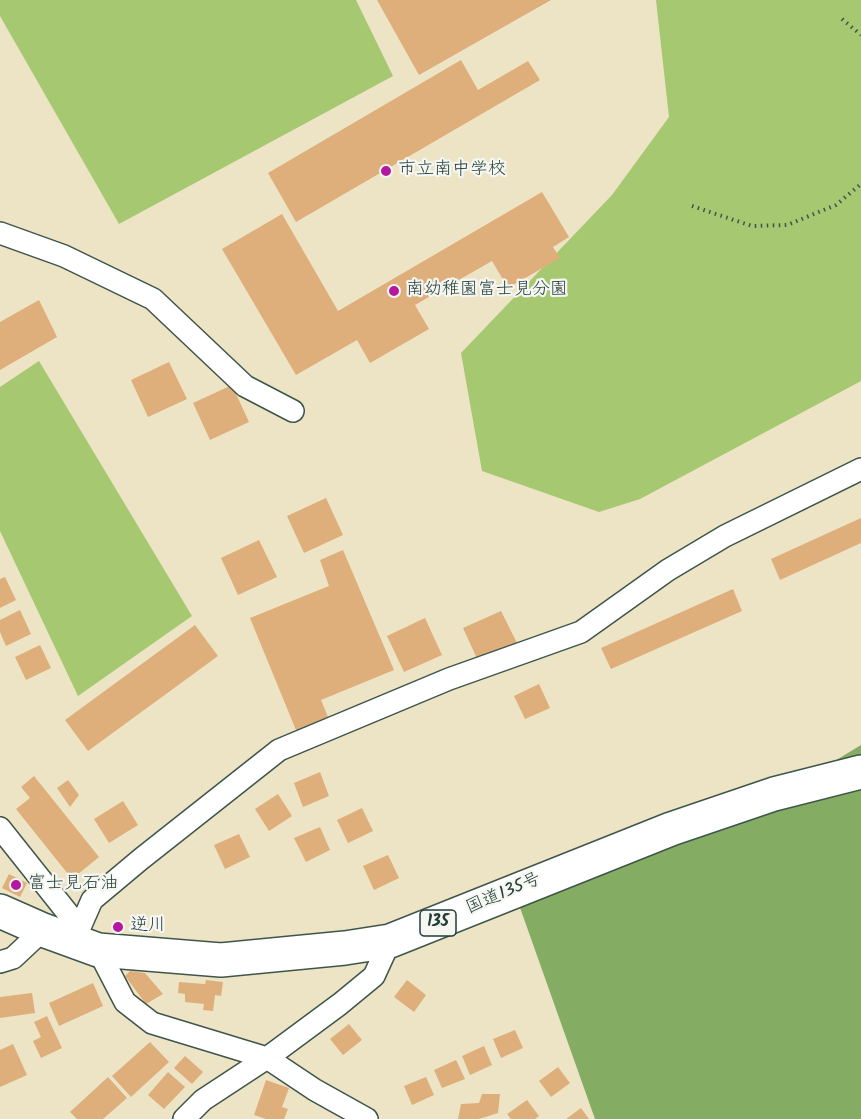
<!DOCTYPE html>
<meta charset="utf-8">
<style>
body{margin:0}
canvas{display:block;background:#ede3c5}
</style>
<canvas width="861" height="1119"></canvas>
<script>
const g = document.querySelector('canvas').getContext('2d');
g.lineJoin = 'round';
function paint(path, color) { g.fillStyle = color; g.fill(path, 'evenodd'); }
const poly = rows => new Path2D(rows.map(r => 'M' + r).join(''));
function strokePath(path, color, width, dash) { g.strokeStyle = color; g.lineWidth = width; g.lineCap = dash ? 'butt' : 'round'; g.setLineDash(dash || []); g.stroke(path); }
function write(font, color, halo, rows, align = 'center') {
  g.font = font + ' Kalam,"Klee One",sans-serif'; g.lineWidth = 4.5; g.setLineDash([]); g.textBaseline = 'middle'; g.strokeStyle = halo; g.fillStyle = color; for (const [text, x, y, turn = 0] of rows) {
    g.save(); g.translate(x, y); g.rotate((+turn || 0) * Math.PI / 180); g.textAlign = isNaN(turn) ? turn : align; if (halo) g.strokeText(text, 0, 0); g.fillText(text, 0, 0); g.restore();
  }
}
const green = poly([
 [0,0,356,0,393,76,119,224,0,16],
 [656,0,861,0,861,381,640,499,599,512,482,471,461,353,612,195,669,117],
 [39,361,192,616,78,696,0,531,0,387]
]);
const forest = poly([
 [861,745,861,1119,595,1119,518,902,723,829]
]);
const building = poly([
 [377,0,551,0,419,75],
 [461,60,478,90,528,61,540,80,296,222,268,173],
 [542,192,569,237,553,247,560,258,508,288,492,261,415,305,429,329,370,363,357,340,296,375,222,249,282,214,338,311],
 [39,300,57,337,0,370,0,322],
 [169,362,187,399,148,417,131,380],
 [232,385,249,422,210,440,193,403],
 [326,498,343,535,304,553,287,516],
 [861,518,861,543,780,580,771,559],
 [259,540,277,577,238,595,221,558],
 [343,550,394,670,321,700,330,722,298,735,250,618,329,586,320,560],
 [5,577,16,600,0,608,0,579],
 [733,589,742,611,611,669,601,648],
 [20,610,31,634,6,646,0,632,0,620],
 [501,611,519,647,480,665,463,628],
 [425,618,442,655,404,672,387,636],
 [195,625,218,656,88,751,65,720],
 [40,645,51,668,26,680,15,657],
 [539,684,550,708,525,719,514,696],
 [320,772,329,796,303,807,294,783],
 [34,776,99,857,72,879,16,809,30,798,21,787],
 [68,780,79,795,70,807,57,788],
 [278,794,292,816,269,831,255,809],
 [123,801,138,825,109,843,94,819],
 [362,808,373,831,348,843,337,820],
 [320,827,330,850,306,862,294,838],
 [239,834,250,857,225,869,214,845],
 [388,855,399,878,374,890,363,866],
 [9,874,27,883,20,897,2,888],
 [130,971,145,973,163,994,146,1004,125,976],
 [206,980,223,982,221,996,215,995,213,1011,203,1010,204,1004,185,1002,185,994,178,993,179,982,205,984],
 [407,980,426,995,414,1012,394,997],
 [93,983,103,1006,59,1026,49,1003],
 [32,993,35,1013,0,1018,0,997],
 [47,1016,62,1048,41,1058,33,1041,41,1037,34,1022],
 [349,1024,362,1040,343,1055,330,1039],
 [515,1030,523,1048,501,1058,493,1039],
 [150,1042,169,1062,131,1097,112,1076],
 [13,1044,27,1075,0,1087,0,1050],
 [484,1046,492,1065,470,1075,462,1056],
 [185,1056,203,1072,192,1084,174,1068],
 [456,1060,465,1079,442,1088,434,1070],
 [558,1067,570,1083,551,1097,539,1081],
 [168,1072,185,1087,164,1109,148,1095],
 [108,1077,127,1098,103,1119,77,1119,70,1112],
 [426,1077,434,1095,412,1105,404,1086],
 [266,1080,289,1088,282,1107,288,1109,284,1119,266,1119,254,1115],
 [482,1094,500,1094,498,1113,479,1119,458,1119,461,1104,479,1103],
 [527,1100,539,1116,535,1119,511,1119,507,1114],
 [581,1108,589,1119,566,1119]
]);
const path = poly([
 [842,19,861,35],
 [692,206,752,226,787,225,836,205,861,184]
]);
const street = poly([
 [0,233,64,256,153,299,245,386,293,411],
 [0,828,70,916,74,941],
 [74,941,92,900,141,859,279,750,449,679,581,632,668,570,725,536,861,469],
 [98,950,125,1002,152,1023,267,1058,315,1090,367,1119],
 [0,962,13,958,43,930],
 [184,1119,203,1100,267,1058,340,1004,374,976,390,941]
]);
const highway = poly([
 [0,911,43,930,98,950,221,960,345,948,390,941,671,829,774,794,861,772]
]);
const markers = [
 [386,171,6,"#b5179e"],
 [394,291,6,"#b5179e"],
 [16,885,6,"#b5179e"],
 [118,927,6,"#b5179e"]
];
const shields = [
 [438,923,36]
];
const shieldNames = [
 ["135",438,923]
];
const poiNames = [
 ["市立南中学校",398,171],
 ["南幼稚園富士見分園",406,291],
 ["富士見石油",28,885],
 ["逆川",130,927]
];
const streetNames = [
 ["国道135号",504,895,-23]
];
paint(green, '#a6c871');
paint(forest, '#84ac63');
paint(building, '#deaf7b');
strokePath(street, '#3e564a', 24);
strokePath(highway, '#3e564a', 36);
strokePath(path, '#3e564a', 4, [1.5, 4.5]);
strokePath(street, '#fff', 21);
strokePath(highway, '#fff', 33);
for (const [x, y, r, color] of markers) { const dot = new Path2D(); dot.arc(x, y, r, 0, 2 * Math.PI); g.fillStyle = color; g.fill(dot); strokePath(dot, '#f6f6f2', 2); }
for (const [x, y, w] of shields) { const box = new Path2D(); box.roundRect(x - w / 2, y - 13, w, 26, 4.5); g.fillStyle = '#f6f6f2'; g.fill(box); strokePath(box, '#1f3d34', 1.5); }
write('bold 16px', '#1f3d34', null, shieldNames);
write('18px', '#1f3d34', '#f6f6f2', poiNames, 'left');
write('18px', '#1f3d34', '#f6f6f2', streetNames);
</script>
